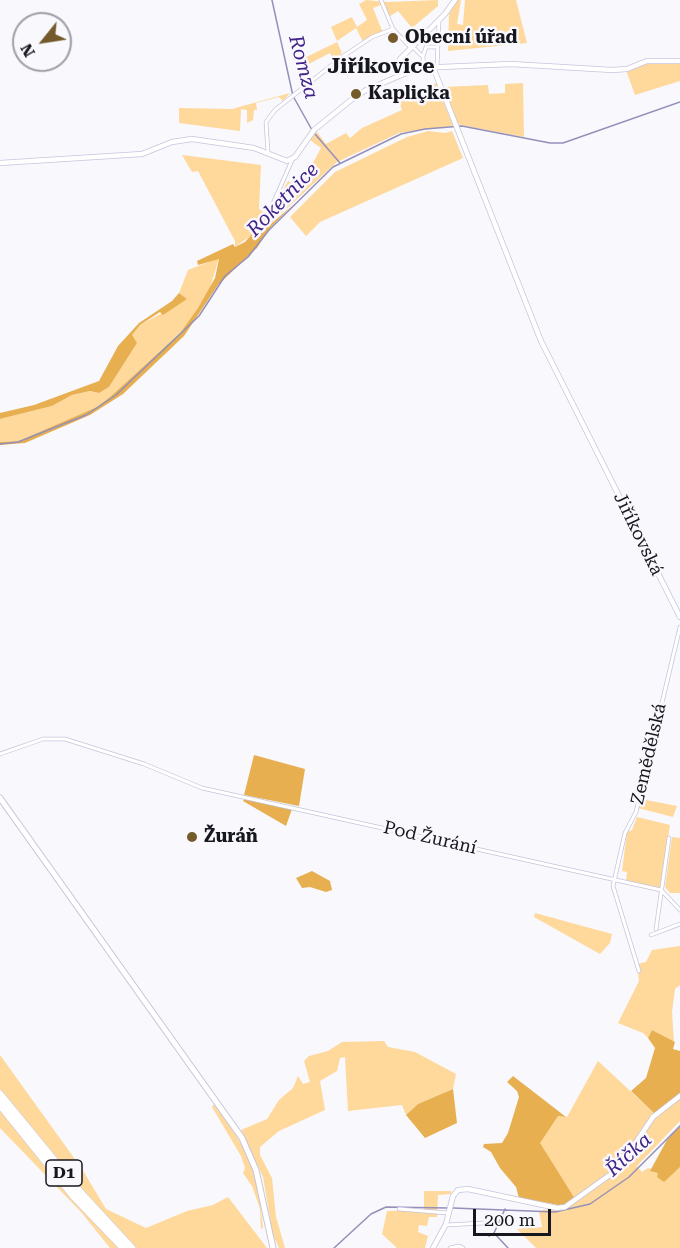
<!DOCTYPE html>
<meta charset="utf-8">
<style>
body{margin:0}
#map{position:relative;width:680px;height:1248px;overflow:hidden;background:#f8f8fd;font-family:"Roboto Serif",serif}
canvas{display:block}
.north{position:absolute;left:12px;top:12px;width:60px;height:60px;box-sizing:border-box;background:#f8f8fd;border:2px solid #9e9ea4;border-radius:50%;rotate:240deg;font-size:16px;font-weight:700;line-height:24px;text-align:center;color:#17171f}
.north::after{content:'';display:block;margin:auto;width:21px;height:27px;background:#755a2c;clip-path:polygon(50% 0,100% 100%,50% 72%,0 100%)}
.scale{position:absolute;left:473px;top:1209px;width:78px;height:27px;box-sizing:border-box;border:3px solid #17171f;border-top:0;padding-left:8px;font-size:18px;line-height:21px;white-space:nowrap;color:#17171f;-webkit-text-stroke:4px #f8f8fd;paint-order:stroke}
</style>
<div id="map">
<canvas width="680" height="1248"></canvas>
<div class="north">N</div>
<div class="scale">200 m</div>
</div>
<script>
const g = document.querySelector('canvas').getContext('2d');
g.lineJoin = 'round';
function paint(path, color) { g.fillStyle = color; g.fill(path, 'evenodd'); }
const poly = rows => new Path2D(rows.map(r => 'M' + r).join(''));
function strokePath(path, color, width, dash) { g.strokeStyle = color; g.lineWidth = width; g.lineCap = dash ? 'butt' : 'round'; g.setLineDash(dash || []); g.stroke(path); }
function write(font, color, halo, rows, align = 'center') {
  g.font = font + ' "Roboto Serif",serif'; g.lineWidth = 5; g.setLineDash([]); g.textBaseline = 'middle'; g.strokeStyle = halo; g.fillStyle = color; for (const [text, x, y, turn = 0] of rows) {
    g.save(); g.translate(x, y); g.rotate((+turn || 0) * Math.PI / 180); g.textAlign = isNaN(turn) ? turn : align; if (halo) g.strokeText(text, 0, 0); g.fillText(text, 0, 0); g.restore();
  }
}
const green = poly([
 [366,0,388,2,438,0,438,6,412,28,398,11,387,18,381,5,373,8,383,33,364,44,356,28,337,41,331,27,352,17,357,27,367,20,359,4],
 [458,0,461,0,457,24,463,25,465,0,516,0,527,43,448,51,449,14],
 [337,42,342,53,334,61,330,53,299,69,296,62],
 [650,62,680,62,680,81,635,95,626,70],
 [436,83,453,126,399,133,337,162,257,236,261,225,252,235,235,247,235,241,198,171,192,172,182,155,261,165,259,209,268,215,266,220,270,223,275,217,270,212,276,203,285,209,288,206,279,198,288,200,291,195,283,190,288,181,300,187,321,148,310,140,317,132,326,144,346,133,350,138,362,128,402,110,399,101],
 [523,83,524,137,460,125,456,120,443,87,488,85,489,94,505,93,505,84],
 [290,93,283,101,279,97,256,103,257,110,254,110,253,120,247,123,247,110,241,109,240,131,179,123,179,108,232,109],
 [428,131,445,133,452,131,463,158,320,222,306,236,290,217,335,172,407,137],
 [219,258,209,291,186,327,110,397,97,407,19,441,0,442,0,419,52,406,72,395,90,391,99,393,109,387,137,343,131,336,140,325,187,299,179,293,188,270],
 [641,799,677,806,673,817,638,808],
 [637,817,670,825,660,888,626,881,627,872,622,871,627,832,632,830],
 [672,837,680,838,680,893,670,893,665,887],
 [535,913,612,934,610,943,600,954,534,917],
 [680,946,680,985,675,989,672,1012,674,1042,652,1030,648,1038,643,1033,618,1023,639,981,637,964,646,962,652,950],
 [384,1041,388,1047,415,1052,456,1074,453,1089,418,1104,406,1115,402,1105,348,1111,345,1057,340,1058,337,1071,320,1081,325,1110,279,1131,260,1147,260,1155,272,1178,276,1217,285,1248,279,1248,273,1235,263,1177,241,1130,267,1119,279,1100,293,1088,298,1076,303,1084,310,1082,304,1061,309,1056,328,1051,342,1042],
 [0,1055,82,1169,106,1209,146,1228,187,1211,213,1205,228,1197,267,1248,136,1248,73,1179,0,1089],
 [598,1061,656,1115,680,1096,680,1121,637,1166,642,1172,648,1168,670,1175,680,1167,680,1248,536,1248,517,1229,542,1227,539,1211,557,1208,539,1143,558,1116,567,1117],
 [214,1104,237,1137,252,1164,259,1190,263,1228,261,1229,260,1209,252,1186,243,1173,245,1168,241,1156,212,1107],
 [0,1108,63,1187,119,1248,110,1248,81,1212,0,1128],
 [424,1191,451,1191,451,1194,438,1195,437,1217,429,1217,427,1226,419,1225,418,1232,428,1236,425,1248,397,1248,382,1234,387,1211,424,1210]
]);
const forest = poly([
 [293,205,270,228,257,248,218,285,184,336,123,394,90,415,25,443,0,445,0,442,19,441,60,423,97,407,110,397,181,332,198,308,215,278,219,259,198,265,197,261,233,244,235,247,245,242,259,226,262,228,259,234],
 [179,293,187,299,163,315,160,312,140,325,132,335,137,343,109,387,99,393,90,391,72,395,52,406,0,419,0,413,34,405,99,381,118,346,139,323,172,301],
 [254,755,305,769,299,806,244,795],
 [245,798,292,809,286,826,243,801],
 [312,871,330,881,332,890,326,892,310,887,302,888,296,878],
 [652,1030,675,1042,673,1049,680,1051,680,1096,656,1115,631,1091,646,1078,655,1048,648,1038],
 [513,1076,566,1117,558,1116,540,1143,575,1199,564,1206,519,1198,516,1187,500,1168,491,1152,483,1147,484,1144,502,1143,508,1133,519,1097,517,1091,507,1082],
 [453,1089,457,1123,425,1138,406,1115,418,1104],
 [680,1125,680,1167,664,1182,657,1177,658,1173,650,1171,667,1140]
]);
const stream = poly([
 [272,0,293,96,312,130],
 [315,134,340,163],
 [0,444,18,442,86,415,116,395,199,316,225,276,248,257,269,230,333,167,401,134,425,129,462,126,550,143,563,143,680,102],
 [453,1208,555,1212,590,1204,629,1177,680,1126],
 [494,1233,508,1248],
 [489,1236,494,1233,505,1209],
 [334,1248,371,1214,386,1207,447,1208]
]);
const minor = poly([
 [381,0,393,29,411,48],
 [412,46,423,57,424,67],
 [423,56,426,47,437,47],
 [437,67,439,21],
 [268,153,266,122,275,110,342,57,372,37,393,29],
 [268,215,293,158],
 [0,754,43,739,65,739,144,764,202,788,661,890,680,910],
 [656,929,669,838],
 [651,935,680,924],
 [639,971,613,886,625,833,636,812,680,627],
 [399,1209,448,1213],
 [446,1225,484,1223],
 [450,1248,459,1246,463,1248]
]);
const tertiary = poly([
 [433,67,541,341,680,617],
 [402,74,398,64,400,59,445,14,455,0],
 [0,163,142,154,172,142,192,139,254,148,287,161,295,157,314,130,351,100,366,90,418,68,511,64,612,70,627,69,647,61,680,61],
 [433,1248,446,1224,453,1196,458,1190,468,1189,557,1208,565,1207,618,1169,653,1117,680,1096]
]);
const secondary = poly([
 [0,798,242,1138,256,1170,273,1248]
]);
const motorway = poly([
 [0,1095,82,1195,131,1248],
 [0,1104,74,1196,124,1248]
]);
const markers = [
 [393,38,6,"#755a2c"],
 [356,94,6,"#755a2c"],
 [192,837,6,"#755a2c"]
];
const shields = [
 [64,1173,36]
];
const shieldNames = [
 ["D1",64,1173]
];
const poiNames = [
 ["Obecní úřad",405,38],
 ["Kapliçka",368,94],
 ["Žuráň",204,837]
];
const streetNames = [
 ["Jiříkovská",638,534,64],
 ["Zemědělská",649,754,-77],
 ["Pod Žurání",430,838,13]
];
const waterNames = [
 ["Romza",303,67,75],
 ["Roketnice",283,200,-46],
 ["Říčka",629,1155,-42]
];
const quarterNames = [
 ["Jiříkovice",381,67]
];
paint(green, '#ffd89b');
paint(forest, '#e7af4f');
strokePath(stream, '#9490ba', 1.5);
strokePath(minor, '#c7c5dc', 4.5);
strokePath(tertiary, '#c7c5dc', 6);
strokePath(secondary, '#c7c5dc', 7);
strokePath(motorway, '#c7c5dc', 9);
strokePath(minor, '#fff', 3);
strokePath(tertiary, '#fff', 4.5);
strokePath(secondary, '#fff', 5);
strokePath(motorway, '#fff', 8);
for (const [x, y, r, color] of markers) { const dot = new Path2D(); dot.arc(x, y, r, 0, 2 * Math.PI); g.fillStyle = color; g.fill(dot); strokePath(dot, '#f8f8fd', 2); }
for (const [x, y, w] of shields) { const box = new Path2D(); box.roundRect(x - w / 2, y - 13, w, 26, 4.5); g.fillStyle = '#f8f8fd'; g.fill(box); strokePath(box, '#17171f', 1.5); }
write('bold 16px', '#17171f', null, shieldNames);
write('bold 18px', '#17171f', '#f8f8fd', poiNames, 'left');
write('18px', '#17171f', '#f8f8fd', streetNames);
write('italic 20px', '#412289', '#f8f8fd', waterNames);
write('bold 21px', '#17171f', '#f8f8fd', quarterNames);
</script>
